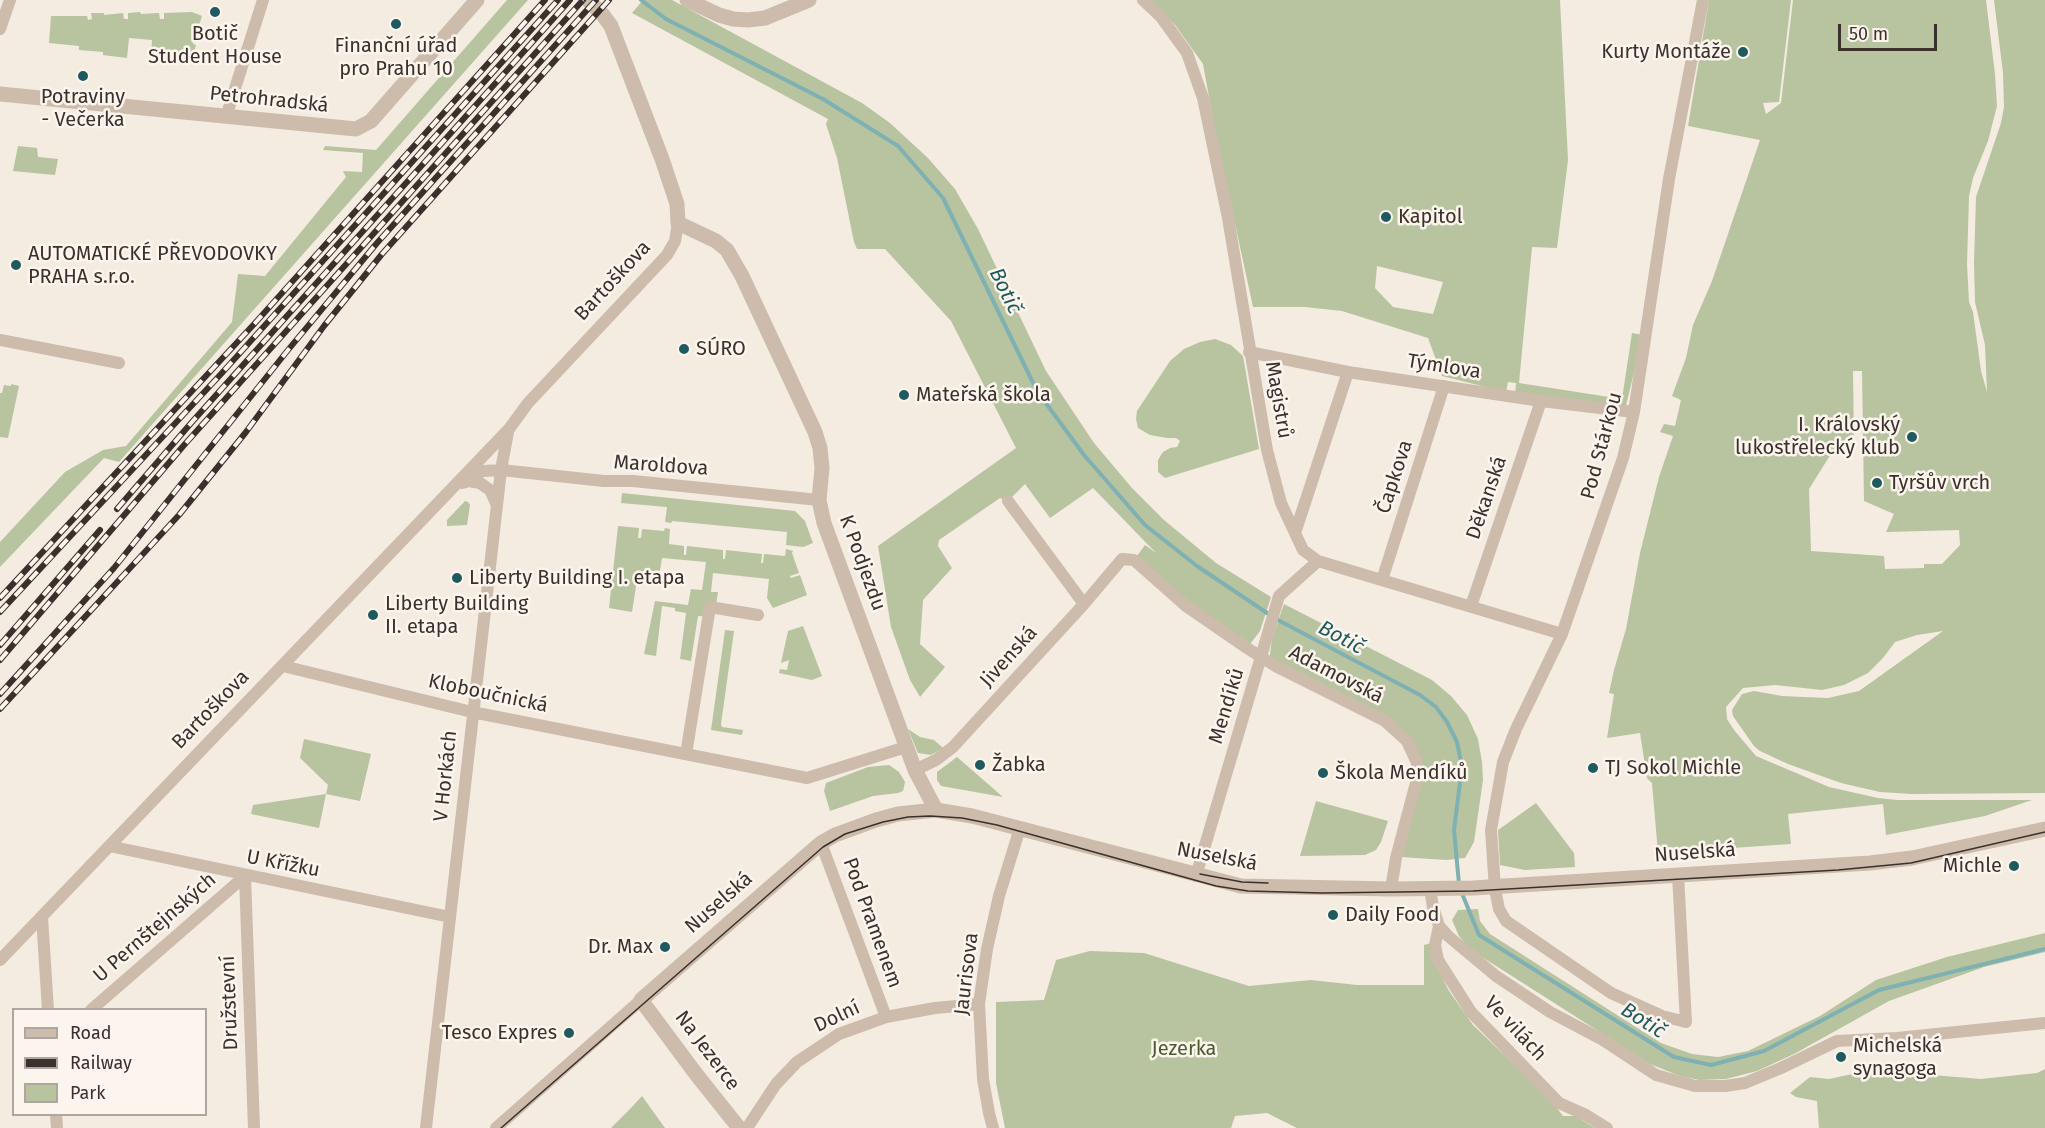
<!DOCTYPE html>
<meta charset="utf-8">
<style>
body{margin:0}
#map{position:relative;width:2045px;height:1128px;overflow:hidden;background:#f4ebe1;font-family:"Fira Sans",sans-serif}
canvas{display:block}
.legend{position:absolute;left:12px;top:1008px;width:195px;height:108px;box-sizing:border-box;background:#fbf5ee;border:2px solid #aea6a0;margin:0;padding:8px 10px;list-style:none;font-size:18px;color:#3b302b}
.legend li{display:flex;align-items:center;gap:12px;height:30px}
.legend b{width:30px;border:2px solid #aea6a0}
.scale{position:absolute;left:1838px;top:24px;width:99px;height:27px;box-sizing:border-box;border:3px solid #3b302b;border-top:0;padding-left:8px;font-size:18px;line-height:21px;white-space:nowrap;color:#3b302b;-webkit-text-stroke:4px #fbf5ee;paint-order:stroke}
</style>
<div id="map">
<canvas width="2045" height="1128"></canvas>
<ul class="legend">
<li><b style="height:8px;background:#cdbbac"></b>Road</li>
<li><b style="height:8px;background:#3b302b"></b>Railway</li>
<li><b style="height:16px;background:#b8c4a0"></b>Park</li>
</ul>
<div class="scale">50 m</div>
</div>
<script>
const g = document.querySelector('canvas').getContext('2d');
g.lineJoin = 'round';
function paint(path, color) { g.fillStyle = color; g.fill(path, 'evenodd'); }
const poly = rows => new Path2D(rows.map(r => 'M' + r).join(''));
function strokePath(path, color, width, dash) { g.strokeStyle = color; g.lineWidth = width; g.lineCap = dash ? 'butt' : 'round'; g.setLineDash(dash || []); g.stroke(path); }
function write(font, color, halo, rows, align = 'center') {
  g.font = font + ' "Fira Sans",sans-serif'; g.lineWidth = 5; g.setLineDash([]); g.textBaseline = 'middle'; g.strokeStyle = halo; g.fillStyle = color; for (const [text, x, y, turn = 0] of rows) {
    g.save(); g.translate(x, y); g.rotate((+turn || 0) * Math.PI / 180); g.textAlign = isNaN(turn) ? turn : align; if (halo) g.strokeText(text, 0, 0); g.fillText(text, 0, 0); g.restore();
  }
}
const green = poly([
 [507,0,528,0,119,462,104,458,0,567,0,542,65,472,103,450,126,446,232,322,238,274,265,276,346,177,343,171,362,172,363,153,323,150,325,146,376,150],
 [643,0,672,0,862,103,890,123,928,158,955,189,978,229,1046,371,1094,443,1132,488,1164,520,1216,563,1271,597,1260,631,1247,648,1134,560,1145,545,1156,553,1093,488,1050,518,1025,484,1008,501,1000,498,939,540,938,546,952,568,923,600,920,644,945,667,920,697,910,680,891,627,878,546,1016,448,951,321,885,249,857,249,854,242,837,158,826,124,828,119,632,13],
 [1150,0,1560,0,1568,160,1557,248,1532,247,1519,383,1622,399,1632,333,1643,335,1624,414,1515,395,1516,383,1508,382,1506,392,1442,376,1428,338,1342,311,1305,307,1253,307,1216,136,1203,64,1175,25],
 [1377,266,1443,282,1433,314,1393,307,1375,288],
 [1709,0,1791,0,1779,102,1763,103,1766,114,1781,103,1793,0,1986,0,1995,74,1997,106,1988,141,1973,178,1969,196,1967,264,1969,302,1973,312,1981,371,1987,392,1985,345,1975,302,1974,263,1976,197,2001,123,2004,107,2003,73,1994,0,2045,0,2045,793,1912,794,1880,792,1841,783,1788,764,1760,751,1754,746,1733,716,1732,710,1742,694,1754,691,1782,696,1828,698,1859,691,1943,631,1917,635,1895,642,1883,658,1868,673,1844,685,1822,690,1775,685,1743,688,1726,707,1727,719,1734,730,1756,756,1829,787,1878,798,1897,800,2032,800,1985,816,1886,835,1883,804,1788,814,1791,844,1658,853,1652,783,1647,778,1640,733,1607,738,1614,694,1609,693,1614,670,1626,629,1640,553,1659,477,1673,436,1660,432,1664,424,1675,426,1681,400,1672,396,1686,358,1693,325,1712,281,1760,140,1688,126],
 [1853,371,1862,371,1864,501,1894,514,1886,532,1959,530,1960,545,1942,564,1924,564,1924,568,1885,569,1884,556,1811,551,1809,489,1834,449,1854,445],
 [140,12,141,14,159,13,160,19,164,19,164,13,192,12,202,16,193,44,196,45,191,63,151,58,152,40,129,38,127,58,103,55,103,52,79,50,79,46,49,43,51,16,87,16,88,20,92,19,91,13,104,13,104,15,123,13,124,19,128,19,128,13],
 [18,146,37,148,38,157,58,159,55,175,13,171],
 [1215,339,1231,345,1243,356,1259,449,1165,478,1158,472,1158,460,1163,452,1170,448,1177,447,1180,441,1176,438,1167,438,1150,435,1138,428,1136,419,1137,411,1170,361,1184,349,1200,342],
 [11,384,19,386,8,438,0,437,0,393,2,393,4,385,11,386],
 [622,493,795,511,805,521,813,543,803,547,786,545,787,532,672,521,671,523,665,522,667,507,621,503],
 [465,501,468,502,470,505,467,525,447,526,447,520],
 [618,526,639,528,638,538,641,538,642,529,664,531,665,528,670,529,669,544,684,546,684,555,686,555,687,546,723,550,723,559,725,559,726,550,762,554,761,563,763,563,764,554,785,556,786,549,793,551,792,553,799,573,790,576,791,578,800,575,807,595,773,608,767,598,769,579,713,573,711,592,718,592,714,617,698,616,691,661,680,659,686,613,675,611,675,608,662,606,656,656,644,654,655,601,688,605,691,589,702,590,706,562,662,558,658,582,637,580,632,612,609,608],
 [1284,604,1432,680,1451,696,1467,715,1478,739,1482,762,1483,780,1474,842,1465,858,1446,860,1401,857,1417,763,1385,721,1269,662,1272,639],
 [803,626,822,676,812,680,779,673,780,669,787,670,789,660,781,663,788,631],
 [725,630,734,631,721,724,722,727,743,730,742,735,711,730],
 [908,729,920,737,934,740,943,748,931,755,918,753],
 [304,739,371,754,360,801,326,794,319,828,251,814,253,805,326,794,328,785,300,758],
 [957,757,1003,797,941,786,937,780,937,772],
 [889,765,899,772,905,782,903,791,898,793,873,796,830,811,824,791,826,783,868,767],
 [1316,801,1388,821,1381,842,1376,850,1365,855,1300,856],
 [1536,803,1574,853,1575,867,1525,870,1500,865,1498,830],
 [1478,909,1480,921,1490,934,1661,1043,1692,1054,1718,1057,1748,1051,1820,1016,1876,980,1947,957,2045,933,2045,952,1984,967,1889,1001,1794,1054,1757,1071,1726,1079,1699,1080,1680,1076,1650,1064,1471,950,1459,936,1452,920,1458,910],
 [1431,943,1433,959,1449,991,1473,1025,1550,1099,1563,1116,1576,1116,1595,1128,1297,1128,1267,1113,1235,1116,1231,1128,1005,1128,996,1083,996,1002,1044,1000,1056,960,1090,951,1144,953,1249,986,1311,980,1357,985,1424,985,1424,945],
 [2045,1069,2045,1128,1819,1128,1817,1101,1796,1097,1790,1093,1810,1077,1829,1079,1871,1070,1981,1079,2037,1073],
 [642,1096,665,1128,611,1128,630,1109]
]);
const stream = poly([
 [641,0,666,19,823,99,898,146,943,198,1037,391,1084,455,1145,525,1197,566,1270,615],
 [1276,619,1420,695,1436,707,1447,722,1457,742,1462,767,1454,830,1459,884],
 [1461,891,1479,935,1674,1057,1711,1065,1764,1051,1879,990,2045,949]
]);
const minor = poly([
 [1143,0,1161,17,1187,53,1203,98,1228,218,1267,450,1281,503,1303,550,1318,561,1562,634],
 [0,29,10,0],
 [226,117,263,0],
 [0,340,119,363],
 [1249,352,1348,372,1541,401,1634,412],
 [467,477,483,471,501,470,604,481,633,481,819,500],
 [462,483,469,481,480,483,490,490,496,503],
 [1008,501,1084,604],
 [1295,533,1348,372],
 [1382,580,1444,386],
 [1471,606,1541,401],
 [283,666,472,712,807,778,906,747],
 [686,754,710,607,758,615],
 [915,770,936,760,953,747,1084,604,1122,559,1134,560,1186,606,1247,648,1277,667,1385,721,1407,741,1417,763,1417,779,1396,858,1391,889],
 [821,843,886,1017],
 [109,846,450,917],
 [1678,875,1686,1022,1662,1016,1611,993,1506,921,1499,909,1495,889,1491,830,1503,762,1516,729,1562,634,1623,458,1634,412,1669,179,1703,0],
 [245,876,254,1128],
 [1196,876,1279,596,1318,561],
 [1430,889,1433,907,1439,926,1448,936,1496,976,1550,1012,1603,1040,1656,1075,1695,1086,1725,1086,1745,1083,1781,1068,1837,1041,1897,1038,2045,1023],
 [42,917,48,1010],
 [1439,926,1435,945,1438,960,1471,1012,1559,1103,1586,1115,1607,1128],
 [0,960,509,429,528,403,667,255,675,241,678,223],
 [91,1010,245,876],
 [56,1114,57,1128],
 [426,1128,501,470,508,432],
 [496,1128,641,1000],
 [747,1128,776,1084,797,1062,839,1034,886,1017,935,1008,979,1004],
 [993,1128,989,1113,983,1079,979,1004,987,949,999,896,1020,828]
]);
const tertiary = poly([
 [588,0,603,15,611,26,662,159,677,204,678,223,716,241,727,250,742,276,815,432,820,448,822,468,819,500,824,523,915,770,936,810],
 [687,0,719,15,733,19,748,20,765,18,809,0],
 [0,94,356,129,371,121,477,0],
 [739,1128,696,1074,641,1000,821,843,835,835,876,820,898,814,936,810,972,816,1241,886,1391,889,1473,888,1870,863,1912,858,2045,829]
]);
const tram = poly([
 [1200,874,1242,882,1268,883],
 [501,1128,823,847,845,834,883,822,908,817,930,816,962,818,997,825,1216,886,1248,891,1322,893,1473,891,1838,870,1911,863,2045,832]
]);
const rail = poly([
 [117,509,192,422,570,0],
 [0,598,256,322,545,0],
 [0,612,221,374,558,0],
 [0,645,100,530],
 [0,660,185,444,583,0],
 [0,694,114,568,288,350,377,243,596,0],
 [0,709,179,515,246,432,324,326,382,254,609,0]
]);
const markers = [
 [215,12,6,"#1f5a5e"],
 [396,24,6,"#1f5a5e"],
 [1743,52,6,"#1f5a5e"],
 [83,76,6,"#1f5a5e"],
 [1386,217,6,"#1f5a5e"],
 [16,265,6,"#1f5a5e"],
 [684,349,6,"#1f5a5e"],
 [904,395,6,"#1f5a5e"],
 [1912,437,6,"#1f5a5e"],
 [1877,483,6,"#1f5a5e"],
 [457,578,6,"#1f5a5e"],
 [373,615,6,"#1f5a5e"],
 [980,765,6,"#1f5a5e"],
 [1593,768,6,"#1f5a5e"],
 [1323,773,6,"#1f5a5e"],
 [2014,866,6,"#1f5a5e"],
 [1333,915,6,"#1f5a5e"],
 [665,947,6,"#1f5a5e"],
 [569,1033,6,"#1f5a5e"],
 [1841,1057,6,"#1f5a5e"]
];
const poiNames = [
 ["Botič",215,34,"center"],
 ["Student House",215,57,"center"],
 ["Finanční úřad",396,46,"center"],
 ["pro Prahu 10",396,69,"center"],
 ["Kurty Montáže",1731,52,"right"],
 ["Potraviny",83,97,"center"],
 ["- Večerka",83,120,"center"],
 ["Kapitol",1398,217],
 ["AUTOMATICKÉ PŘEVODOVKY",28,254],
 ["PRAHA s.r.o.",28,277],
 ["SÚRO",696,349],
 ["Mateřská škola",916,395],
 ["I. Královský",1900,425,"right"],
 ["lukostřelecký klub",1900,448,"right"],
 ["Tyršův vrch",1889,483],
 ["Liberty Building I. etapa",469,578],
 ["Liberty Building",385,604],
 ["II. etapa",385,627],
 ["Žabka",992,765],
 ["TJ Sokol Michle",1605,768],
 ["Škola Mendíků",1335,773],
 ["Michle",2002,866,"right"],
 ["Daily Food",1345,915],
 ["Dr. Max",653,947,"right"],
 ["Tesco Expres",557,1033,"right"],
 ["Michelská",1853,1046],
 ["synagoga",1853,1069]
];
const streetNames = [
 ["Petrohradská",269,100,6],
 ["Bartoškova",613,281,-47],
 ["Týmlova",1444,367,9],
 ["Magistrů",1278,400,80],
 ["Pod Stárkou",1602,446,-75],
 ["Maroldova",661,466,4],
 ["Čapkova",1395,477,-72],
 ["Děkanská",1487,498,-71],
 ["K Podjezdu",862,563,70],
 ["Jivenská",1009,657,-48],
 ["Adamovská",1336,675,27],
 ["Kloboučnická",488,694,12],
 ["Mendíků",1227,706,-73],
 ["Bartoškova",211,710,-46],
 ["V Horkách",446,776,-84],
 ["Nuselská",1695,853,-4],
 ["Nuselská",1217,857,11],
 ["U Křížku",283,864,11],
 ["Nuselská",719,903,-41],
 ["Pod Pramenem",872,923,70],
 ["U Pernštejnských",155,928,-41],
 ["Jaurisova",967,974,-83],
 ["Družstevní",230,1003,-92],
 ["Dolní",837,1017,-25],
 ["Ve vilách",1515,1029,47],
 ["Na Jezerce",707,1051,53]
];
const parkNames = [
 ["Jezerka",1184,1049]
];
const waterNames = [
 ["Botič",1005,291,64],
 ["Botič",1341,638,28],
 ["Botič",1643,1021,32]
];
paint(green, '#b8c4a0');
strokePath(stream, '#7fb0b2', 4);
strokePath(minor, '#cdbbac', 12);
strokePath(tertiary, '#cdbbac', 15);
strokePath(tram, '#3b302b', 1.5);
strokePath(rail, '#3b302b', 6);
strokePath(rail, '#fbf5ee', 4, [11]);
for (const [x, y, r, color] of markers) { const dot = new Path2D(); dot.arc(x, y, r, 0, 2 * Math.PI); g.fillStyle = color; g.fill(dot); strokePath(dot, '#fbf5ee', 2); }
write('20px', '#3b302b', '#fbf5ee', poiNames, 'left');
write('20px', '#3b302b', '#fbf5ee', streetNames);
write('20px', '#4a5a2e', '#fbf5ee', parkNames);
write('italic 21px', '#1f5a5e', '#fbf5ee', waterNames);
</script>
